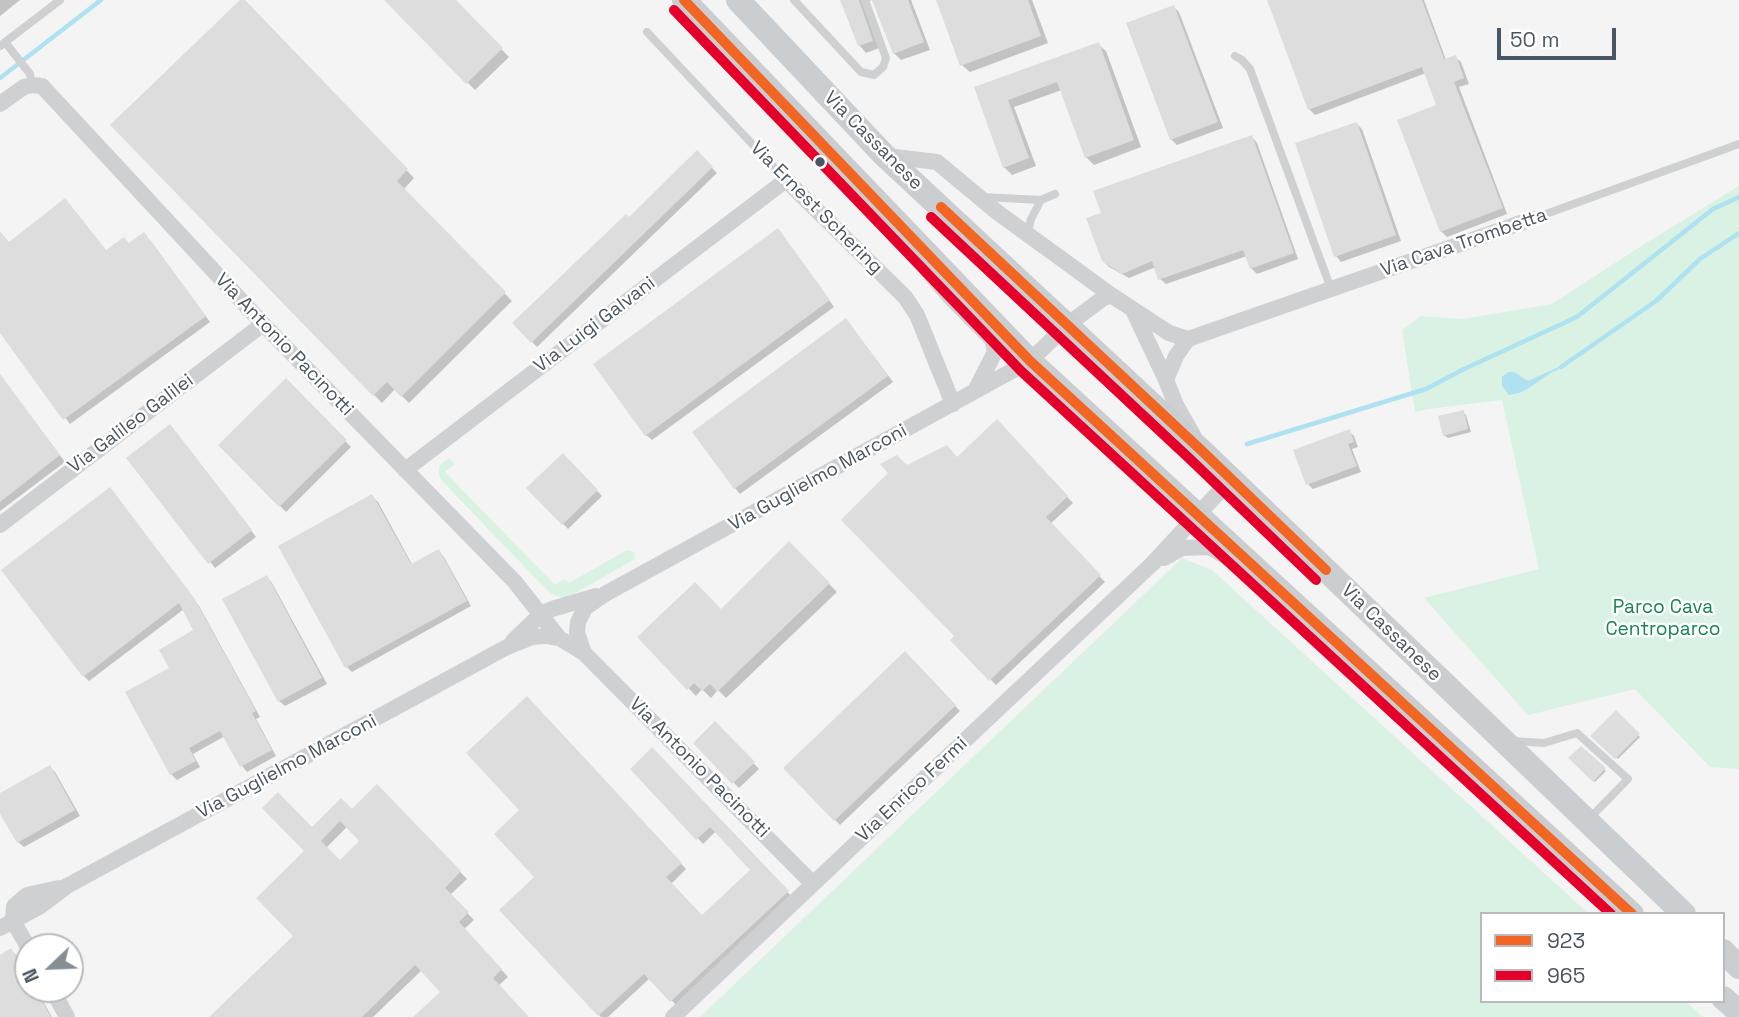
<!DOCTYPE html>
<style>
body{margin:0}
#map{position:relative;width:1739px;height:1017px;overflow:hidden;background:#f4f4f4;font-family:"Space Grotesk",sans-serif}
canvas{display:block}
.legend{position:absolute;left:1480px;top:912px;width:245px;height:91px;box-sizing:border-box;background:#fff;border:2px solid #b7bbc0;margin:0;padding:9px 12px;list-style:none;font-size:21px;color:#4a5661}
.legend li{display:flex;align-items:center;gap:14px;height:35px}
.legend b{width:35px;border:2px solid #b7bbc0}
.north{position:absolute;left:14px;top:933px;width:70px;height:70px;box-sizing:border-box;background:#fff;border:2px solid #b7bbc0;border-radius:50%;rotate:247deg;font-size:19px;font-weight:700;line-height:28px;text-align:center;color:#4a5661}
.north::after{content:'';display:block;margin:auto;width:24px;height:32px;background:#868d94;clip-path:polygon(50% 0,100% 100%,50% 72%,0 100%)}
.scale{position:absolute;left:1497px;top:28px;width:119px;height:32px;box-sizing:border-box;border:4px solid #4a5661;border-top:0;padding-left:9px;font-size:21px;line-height:24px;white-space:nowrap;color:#4a5661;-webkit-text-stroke:5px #fff;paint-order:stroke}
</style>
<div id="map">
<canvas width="1739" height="1017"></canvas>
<ul class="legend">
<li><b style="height:9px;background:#f26522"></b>923</li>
<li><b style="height:9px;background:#e4002b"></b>965</li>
</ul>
<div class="north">N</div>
<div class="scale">50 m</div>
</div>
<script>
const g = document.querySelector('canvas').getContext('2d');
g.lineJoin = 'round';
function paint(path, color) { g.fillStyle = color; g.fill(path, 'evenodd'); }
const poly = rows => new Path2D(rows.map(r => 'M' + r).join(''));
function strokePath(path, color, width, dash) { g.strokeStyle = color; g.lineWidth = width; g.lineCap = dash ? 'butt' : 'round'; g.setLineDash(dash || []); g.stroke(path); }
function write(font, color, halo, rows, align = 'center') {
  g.font = font + ' "Space Grotesk",sans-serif'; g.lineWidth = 5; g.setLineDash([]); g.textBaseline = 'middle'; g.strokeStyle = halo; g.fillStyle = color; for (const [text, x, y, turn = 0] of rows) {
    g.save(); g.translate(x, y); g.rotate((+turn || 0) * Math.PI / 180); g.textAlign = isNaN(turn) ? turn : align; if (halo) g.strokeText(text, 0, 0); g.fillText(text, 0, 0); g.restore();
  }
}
const green = poly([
 [1739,186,1739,769,1710,767,1635,689,1528,715,1424,598,1539,569,1502,400,1429,409,1415,412,1402,330,1420,316,1463,319,1552,304,1646,243],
 [449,458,455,464,445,472,555,585,564,579,569,583,627,550,634,552,635,559,574,594,563,598,554,595,548,591,442,481,439,475,439,466],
 [1182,558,1212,570,1589,914,1482,914,1482,1001,1685,1001,1703,1017,700,1017]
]);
const water = poly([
 [1565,364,1561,368,1549,374,1529,388,1519,393,1509,395,1502,386,1502,377,1508,372,1514,372,1528,381]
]);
const shadow = poly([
 [0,0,20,0,0,16],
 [243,0,414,178,403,190,512,301,409,403,395,389,382,403,112,125],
 [386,0,453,0,509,57,475,90],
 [842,0,911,0,930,50,901,60,894,53,874,1,871,0,866,4,879,48,866,53,859,45],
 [938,0,1032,0,1048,43,970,72,962,65],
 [1269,0,1424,0,1446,60,1455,57,1461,62,1469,84,1459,87,1507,214,1447,237,1441,231,1438,106,1426,73,1315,115,1309,109],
 [1174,7,1179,12,1223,128,1177,145,1171,139],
 [1098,44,1106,51,1141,147,1094,165,1086,157,1062,90,1014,107,1036,166,1012,175,1004,167,976,88],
 [1357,124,1362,129,1401,241,1341,262,1336,256],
 [1252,137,1257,143,1298,259,1257,274,1251,268,1247,256,1166,284,1160,279,1156,267,1129,278,1109,267,1103,261,1103,214],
 [697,153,717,173,537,347,514,323,629,219],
 [0,233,9,244,106,252,150,240,210,322,70,424,0,330],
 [783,236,834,307,652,440,646,435],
 [851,326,893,382,740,494,735,488],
 [0,375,65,462,0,511],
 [286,381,351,447,286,512,220,445],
 [1463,412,1466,415,1471,432,1448,438,1444,435],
 [996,422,1073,503,1050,524,1105,582,996,685,952,640,956,636,907,467,957,459],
 [1349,431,1354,436,1358,447,1352,449,1361,472,1313,489,1308,484],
 [176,432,256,537,215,568,129,458],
 [563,455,602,496,568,529,529,488],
 [115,495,199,606,260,717,256,719,276,756,247,772,242,766,225,736,193,754,200,767,177,780,171,774,171,668,195,630,184,609,89,681,84,676],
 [372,497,378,502,413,566,439,551,444,557,471,606,352,672,347,667],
 [789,544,837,592,726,698,718,690,711,698,702,689,696,696,639,637,721,611],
 [267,577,272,583,327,684,285,706,279,701],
 [905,654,960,711,840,825,785,768],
 [527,698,686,869,671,884,702,917,752,870,716,831,703,844,632,769,652,750,793,898,677,1006,650,978,608,1017,601,1017,501,910,536,877,522,810],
 [1616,713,1640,737,1618,759,1593,736],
 [715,723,759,769,739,788,695,743],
 [1581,748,1606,771,1595,782,1571,758],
 [49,767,55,772,80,816,24,847,18,842,0,810,0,795],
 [377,787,467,879,450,895,474,920,464,929,508,977,498,986,527,1017,416,1017,442,992,422,970,373,1017,211,1017,295,936,307,851,312,829,352,811],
 [347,827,361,841,340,862,326,848],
 [11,950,17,956,28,976,28,989,36,989,52,1017,0,1017,0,957]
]);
const stream = poly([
 [0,78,101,0],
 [1561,367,1656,301,1700,259,1739,233],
 [1247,444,1426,389,1464,369,1566,322,1578,316,1713,209,1739,197]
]);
const building = poly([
 [240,0,245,0,408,169,397,181,506,292,401,397,387,382,373,396,110,125],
 [384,0,456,0,503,48,466,84],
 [840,0,859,0,873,41,858,46],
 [872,0,908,0,924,42,893,54],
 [936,0,1028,0,1041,36,960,66],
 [1267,0,1422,0,1444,59,1456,55,1464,78,1454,82,1503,208,1440,232,1397,120,1436,105,1422,67,1308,110],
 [1174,5,1218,122,1170,140,1126,23],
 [1099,42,1134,140,1085,158,1057,82,1008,100,1029,158,1003,168,974,87],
 [1357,122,1396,235,1334,257,1295,143],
 [1252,135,1294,253,1250,269,1243,250,1158,280,1152,261,1122,274,1102,261,1086,218,1101,213,1093,191],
 [697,150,713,167,531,343,512,323,626,214,629,217],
 [65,198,106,250,124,237,129,243,144,232,206,316,63,420,0,333,0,231,9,242],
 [778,228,830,300,645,436,593,364],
 [846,318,888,376,734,489,692,432],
 [0,374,60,455,0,502],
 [286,378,347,440,279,507,218,445],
 [1464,410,1468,429,1443,436,1438,416],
 [997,419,1068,496,1046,517,1101,575,989,681,950,640,954,636,841,520,888,473,880,464,897,455,907,465,947,445,957,457],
 [170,424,252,530,208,564,126,458],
 [1350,429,1354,442,1348,444,1357,466,1306,485,1293,450],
 [563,453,598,490,562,525,526,488],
 [110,487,194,598,256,711,252,713,272,750,240,767,220,731,189,748,196,761,170,775,125,692,169,668,159,650,193,630,179,603,83,677,1,570],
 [372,494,411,564,439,549,467,601,345,668,278,546],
 [789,541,830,583,717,692,710,684,702,691,694,683,687,690,637,637,695,582,721,609],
 [267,575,322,678,278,702,222,599],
 [905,651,956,705,834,821,783,768],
 [527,696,682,863,666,877,702,915,750,870,710,827,696,840,630,769,652,747,789,891,670,1002,644,974,598,1016,499,910,534,877,494,834,519,810,466,753],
 [1616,710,1640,734,1615,759,1590,736],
 [715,721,755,762,732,784,693,743],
 [1581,746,1606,768,1593,782,1568,758],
 [50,765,75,810,17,843,0,814,0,793],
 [377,784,461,871,445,888,469,912,459,922,502,969,493,978,529,1017,413,1017,440,992,415,965,362,1017,209,1017,293,936,256,898,304,851,262,808,278,792,312,827,341,798,352,809],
 [340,821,359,841,340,860,321,841],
 [11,948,28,977,28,989,35,989,51,1017,0,1017,0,955]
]);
const service = poly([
 [794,0,861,72,874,75,883,67,886,58,865,0],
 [647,32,786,180],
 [5,42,30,74,32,85],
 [0,46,60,0],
 [1235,56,1242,60,1250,69,1331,289],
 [982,197,1041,200,1055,194],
 [1532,219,1739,144],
 [1030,234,1029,227,1031,219,1041,200],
 [1513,741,1544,743,1577,733,1628,779,1589,819]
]);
const minor = poly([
 [0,104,24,87,32,85,42,86,263,324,515,582,559,638],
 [887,156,937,162,997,212,1111,295,1169,333,1188,339],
 [927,270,950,297,992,339,995,352,975,391],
 [1133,310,1166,380,1176,405,1193,435],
 [1166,380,1176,356,1188,339,1532,219],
 [405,470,786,180,905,297,917,315,953,404],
 [0,525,263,324],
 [1164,558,1182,548,1207,547,1213,549,1239,565],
 [513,641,541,614,552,609,596,596],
 [584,653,577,633,578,622,585,608,605,594,1030,361,1067,325,1102,299,1111,295],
 [13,921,14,906,27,895,59,888],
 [13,921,28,947],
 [0,928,39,907,67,886,507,647,532,637,547,636,559,638,584,653,813,884],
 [52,989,67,1017],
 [673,1017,891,810,1152,564,1231,479]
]);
const primary = poly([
 [684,0,1030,361,1632,914],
 [738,0,884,155,1202,451,1684,914],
 [1723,951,1739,967],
 [1723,998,1739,1012]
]);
const bus1 = poly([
 [684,0,1030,361,1632,914],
 [941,207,1202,451,1326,570]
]);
const bus2 = poly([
 [674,10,1021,371,1611,914],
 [931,217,1192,461,1316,580]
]);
const markers = [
 [820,162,6,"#4a5661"]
];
const streetNames = [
 ["Via Cassanese",873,141,45],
 ["Via Ernest Schering",816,208,45],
 ["Via Cava Trombetta",1464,243,-19],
 ["Via Luigi Galvani",595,325,-37],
 ["Via Antonio Pacinotti",284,345,46],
 ["Via Galileo Galilei",131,424,-37],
 ["Via Guglielmo Marconi",818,478,-29],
 ["Via Cassanese",1391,633,44],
 ["Via Guglielmo Marconi",287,767,-28],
 ["Via Antonio Pacinotti",699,768,45],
 ["Via Enrico Fermi",912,790,-43]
];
const parkNames = [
 ["Parco Cava",1663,608],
 ["Centroparco",1663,630]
];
paint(green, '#d9f2e3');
paint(water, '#aee2f0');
paint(shadow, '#0003');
strokePath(stream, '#aee2f0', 4.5);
paint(building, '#ddddde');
strokePath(service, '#ced0d2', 8);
strokePath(minor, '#ced0d2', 16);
strokePath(primary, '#caced1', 24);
strokePath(bus1, '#f26522', 10);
strokePath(bus2, '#e4002b', 10);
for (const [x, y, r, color] of markers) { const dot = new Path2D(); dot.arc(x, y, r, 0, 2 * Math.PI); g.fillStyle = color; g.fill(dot); strokePath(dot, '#fff', 2.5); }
write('19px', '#4a5661', '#fff', streetNames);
write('19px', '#17864f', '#fff', parkNames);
</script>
